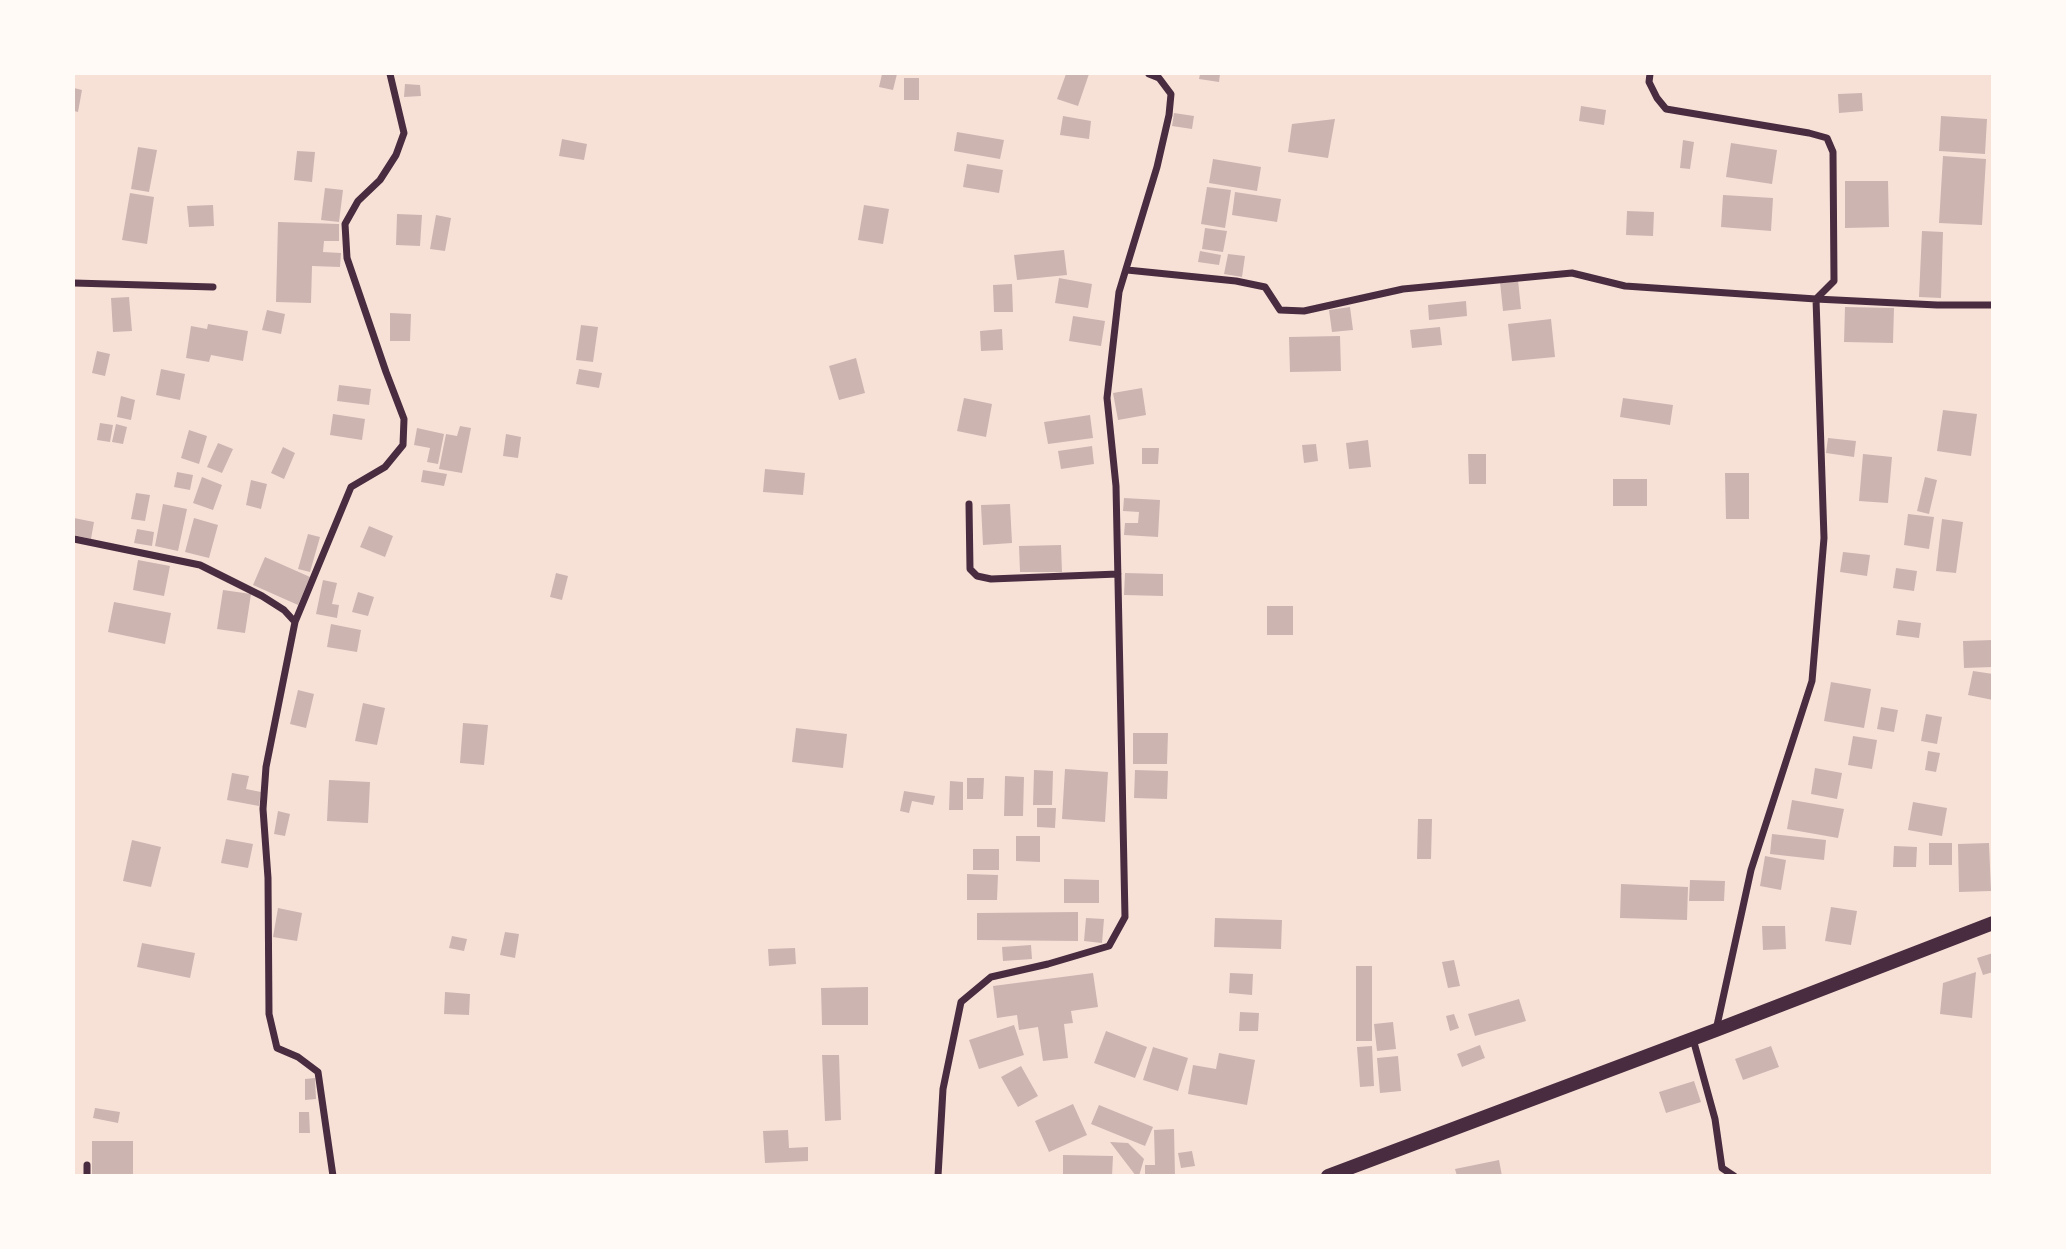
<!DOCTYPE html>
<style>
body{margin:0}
#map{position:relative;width:2066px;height:1249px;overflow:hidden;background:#f7e1d7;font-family:Jost,sans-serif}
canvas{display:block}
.frame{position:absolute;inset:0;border:75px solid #fffaf5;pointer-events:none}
</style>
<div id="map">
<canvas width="2066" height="1249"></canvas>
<div class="frame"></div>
</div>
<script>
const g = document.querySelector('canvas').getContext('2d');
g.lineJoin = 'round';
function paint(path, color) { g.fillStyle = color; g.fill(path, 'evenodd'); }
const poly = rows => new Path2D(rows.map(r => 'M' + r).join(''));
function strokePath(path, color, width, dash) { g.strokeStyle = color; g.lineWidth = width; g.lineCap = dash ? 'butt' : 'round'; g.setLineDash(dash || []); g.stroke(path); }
const building = poly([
 [882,74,897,74,893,90,879,87],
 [1066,74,1089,74,1078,106,1057,99],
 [1200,74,1220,74,1219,82,1199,79],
 [904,78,919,78,919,100,904,100],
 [405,84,420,85,421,96,404,97],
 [74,88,82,90,78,112,74,111],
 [1862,93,1863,111,1839,113,1838,94],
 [1581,106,1606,110,1604,125,1579,121],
 [1174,113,1194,116,1192,129,1172,126],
 [1063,116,1091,121,1089,139,1060,135],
 [1941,116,1987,119,1985,154,1939,151],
 [1335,119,1328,158,1288,152,1292,124],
 [957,132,1004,140,1000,159,954,151],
 [562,139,587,144,584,160,559,156],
 [1683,140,1694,142,1690,169,1680,168],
 [1731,143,1777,150,1772,184,1726,177],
 [138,147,157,150,149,192,131,189],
 [297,151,315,152,312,182,294,180],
 [1943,156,1986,159,1982,225,1939,223],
 [1213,159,1261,167,1257,191,1209,183],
 [967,164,1003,170,999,193,963,187],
 [1845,181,1888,181,1889,227,1845,228],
 [1207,187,1231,190,1225,228,1201,224],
 [325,188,343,190,339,222,321,220],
 [1235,192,1281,199,1277,222,1232,215],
 [130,193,154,197,147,244,122,240],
 [1723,195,1773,198,1771,231,1721,227],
 [213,205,214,226,189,227,187,206],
 [864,205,889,209,883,244,858,240],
 [1627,211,1654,212,1653,236,1626,235],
 [397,214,422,215,420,246,396,245],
 [436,215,451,218,445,251,430,249],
 [278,222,339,224,339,241,324,241,323,252,341,253,340,267,312,266,311,303,276,302],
 [1205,228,1227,231,1223,252,1202,249],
 [1922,231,1943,232,1941,298,1919,297],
 [1064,250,1067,275,1017,280,1014,255],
 [1200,251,1221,255,1219,265,1198,262],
 [1228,254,1245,256,1242,277,1224,274],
 [1059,278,1092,284,1088,308,1055,303],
 [1518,280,1521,309,1503,311,1500,282],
 [1012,284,1013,312,994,312,993,285],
 [129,297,132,331,113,332,111,298],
 [1466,301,1467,316,1429,320,1428,305],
 [1350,307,1353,330,1332,332,1329,310],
 [1845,307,1894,308,1893,343,1844,342],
 [267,310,285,314,281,334,262,330],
 [390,313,411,314,410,341,390,341],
 [1073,316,1105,321,1101,346,1069,341],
 [1551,319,1555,357,1512,361,1508,324],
 [208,324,248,331,243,361,211,355,209,362,186,358,191,326,207,329],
 [581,325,598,327,593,362,576,360],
 [1440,327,1442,345,1412,348,1410,330],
 [1002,329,1003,350,981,351,980,331],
 [1340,336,1341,371,1290,372,1289,337],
 [97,351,110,354,105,376,92,373],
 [856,358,865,393,839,400,829,366],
 [161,369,185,374,180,400,156,395],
 [579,369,602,373,599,388,576,384],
 [339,385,371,389,369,405,337,401],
 [1142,388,1146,415,1118,420,1113,393],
 [121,396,135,400,131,420,117,417],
 [964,398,992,404,986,437,957,431],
 [1623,398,1673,405,1670,425,1620,417],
 [1943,410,1977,414,1971,456,1937,451],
 [333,414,365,419,362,440,330,435],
 [1090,415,1093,438,1048,444,1044,422],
 [100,423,113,425,110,442,97,440],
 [116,424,127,427,123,444,112,442],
 [460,426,471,428,462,473,439,469,446,434,457,436],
 [417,428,444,434,438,464,427,462,430,448,414,445],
 [189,430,207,436,199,464,181,458],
 [506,434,521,437,518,458,503,456],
 [1828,438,1856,441,1854,457,1826,453],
 [1368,440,1371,467,1349,469,1346,443],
 [218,443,233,449,222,473,207,467],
 [1316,444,1318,461,1304,463,1302,445],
 [1092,446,1094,464,1061,469,1058,451],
 [283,447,295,453,284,479,271,473],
 [1142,448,1159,448,1158,464,1142,464],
 [1468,454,1486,454,1486,484,1469,484],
 [1863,454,1892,457,1888,503,1859,501],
 [765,469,805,473,803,495,763,492],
 [423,470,447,474,444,486,421,482],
 [177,472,193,475,190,490,174,487],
 [1725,473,1749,473,1749,519,1726,519],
 [202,477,222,485,213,510,193,503],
 [1925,477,1937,480,1929,514,1917,511],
 [1613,479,1647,479,1647,506,1613,506],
 [251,480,267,484,261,509,246,505],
 [136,493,150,495,145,521,131,519],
 [1124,498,1160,500,1158,537,1124,535,1125,523,1138,523,1139,512,1123,511],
 [163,504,187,509,178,551,155,546],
 [1010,504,1012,543,983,545,981,505],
 [1908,514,1934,517,1929,549,1904,545],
 [74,518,94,522,91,539,74,535],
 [194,518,218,525,209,558,185,552],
 [1942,519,1963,522,1956,573,1936,571],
 [369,526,393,536,385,557,360,547],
 [137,529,154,532,152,546,134,543],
 [308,534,320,537,310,572,298,569],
 [1061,545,1062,572,1020,572,1019,546],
 [1843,552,1870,555,1867,576,1840,572],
 [265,557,310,577,298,605,253,585],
 [138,560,170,566,164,596,133,590],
 [1896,568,1917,571,1914,591,1893,588],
 [556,573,568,576,562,600,550,597],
 [1125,573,1163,574,1163,596,1124,595],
 [323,580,337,583,332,604,339,605,337,618,316,614],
 [223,590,251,594,245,633,217,629],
 [358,592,374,597,368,616,352,612],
 [114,602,171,613,165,644,108,632],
 [1267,606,1293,606,1293,635,1267,635],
 [1898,620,1921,623,1919,638,1896,635],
 [331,624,361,630,357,652,327,647],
 [1993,640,1993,667,1964,668,1963,641],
 [1973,671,1993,674,1993,700,1968,695],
 [1831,682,1871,689,1864,728,1824,721],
 [298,690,314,694,306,728,290,724],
 [363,703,385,708,377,745,355,741],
 [1881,707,1898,710,1894,732,1877,729],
 [1926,714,1942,717,1937,744,1921,741],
 [463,723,488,725,484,765,460,763],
 [796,728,847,734,843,768,792,762],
 [1133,733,1168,733,1167,764,1133,764],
 [1853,736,1877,740,1872,769,1848,765],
 [1928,751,1940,753,1936,772,1925,770],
 [1815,768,1842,773,1837,799,1811,794],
 [1065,769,1108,772,1105,822,1062,819],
 [1034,770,1053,771,1052,805,1033,805],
 [1135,770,1168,771,1167,799,1134,798],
 [232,773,249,776,246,789,261,792,259,806,227,800],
 [1005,776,1024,777,1023,816,1004,816],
 [967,778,984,778,983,799,967,799],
 [329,780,370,782,368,823,327,821],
 [950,781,963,782,963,810,949,810],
 [904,791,935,796,933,805,912,801,909,813,900,811],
 [1792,800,1844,809,1838,838,1787,829],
 [1913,802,1947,808,1942,836,1908,830],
 [1037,808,1056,808,1055,828,1037,827],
 [278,811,290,814,285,836,274,834],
 [1418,819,1432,819,1431,859,1417,859],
 [1772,834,1826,840,1824,860,1770,854],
 [1016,836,1040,836,1040,862,1016,861],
 [226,839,253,844,248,868,221,863],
 [132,840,161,847,151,887,123,881],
 [1929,843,1952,843,1952,865,1929,865],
 [1989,843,1991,891,1959,892,1958,844],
 [1894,846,1917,847,1916,867,1893,867],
 [973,849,999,849,999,870,973,870],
 [1765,856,1786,860,1781,890,1760,886],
 [967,874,998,875,997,900,967,900],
 [1064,879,1099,880,1099,903,1064,903],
 [1690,880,1725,881,1724,901,1689,901],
 [1621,884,1688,887,1687,920,1620,918],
 [1831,907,1857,911,1851,945,1825,941],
 [278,908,302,913,297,941,273,937],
 [1078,912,1078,941,977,940,977,913],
 [1086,918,1104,919,1102,943,1084,941],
 [1215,918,1282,920,1281,949,1214,947],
 [1762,926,1785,926,1786,949,1763,950],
 [505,932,519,934,515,958,500,955],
 [452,936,467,939,464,951,449,948],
 [142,943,195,953,190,978,137,967],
 [1031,945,1032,959,1003,961,1002,947],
 [795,948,796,964,769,966,768,949],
 [1993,953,1993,972,1983,975,1977,958],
 [1454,960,1460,986,1448,988,1442,962],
 [1356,966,1372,966,1372,1041,1356,1041],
 [1976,972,1972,1018,1940,1014,1943,983],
 [1093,973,1098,1007,1071,1011,1073,1023,1064,1024,1068,1058,1043,1061,1038,1027,1019,1030,1017,1015,997,1018,993,986],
 [1230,973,1253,974,1252,995,1229,993],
 [868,987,868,1025,822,1025,821,988],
 [445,992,470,994,469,1015,444,1014],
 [1519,999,1526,1021,1475,1036,1468,1014],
 [1240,1012,1259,1013,1258,1031,1239,1031],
 [1454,1014,1459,1028,1450,1031,1446,1016],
 [1393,1022,1396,1049,1377,1051,1374,1024],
 [1014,1025,1024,1055,979,1069,969,1040],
 [1106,1031,1147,1047,1135,1078,1094,1063],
 [1480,1045,1485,1058,1462,1067,1457,1054],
 [1372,1046,1374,1086,1360,1087,1357,1047],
 [1771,1046,1779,1067,1743,1080,1735,1059],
 [1153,1047,1188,1058,1178,1091,1143,1080],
 [1219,1053,1255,1060,1247,1105,1188,1094,1193,1065,1216,1069],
 [822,1055,839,1055,841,1120,825,1121],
 [1398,1056,1401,1091,1380,1093,1377,1058],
 [1021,1066,1038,1096,1018,1107,1001,1077],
 [315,1078,316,1099,305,1100,305,1079],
 [1694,1081,1701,1102,1666,1113,1659,1092],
 [1073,1104,1087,1135,1049,1152,1035,1121],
 [1099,1105,1153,1127,1145,1146,1091,1124],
 [95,1108,120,1112,118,1123,93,1118],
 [299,1112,309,1112,310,1133,299,1133],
 [1174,1129,1175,1176,1145,1176,1145,1165,1155,1165,1154,1130],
 [788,1130,789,1148,808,1147,808,1161,765,1163,763,1131],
 [92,1141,133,1141,133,1176,92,1176],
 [1110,1142,1128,1143,1144,1159,1139,1176,1136,1176],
 [1192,1151,1195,1166,1181,1168,1178,1153],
 [1063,1155,1113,1156,1112,1176,1063,1176],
 [1499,1160,1502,1176,1457,1176,1455,1169]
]);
const minor = poly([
 [1650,74,1649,82,1657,98,1666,109,1809,133,1827,138,1833,152,1834,281,1816,299,1824,538,1812,681,1751,870,1716,1030],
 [1127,270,1236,281,1265,287,1280,310,1304,311,1403,289,1572,273,1625,286,1816,299,1937,305,1993,305],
 [74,283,213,287],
 [969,504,970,569,977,576,991,579,1118,574],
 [74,539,200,565,262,596,284,610,295,622,266,767,263,809,268,878,269,1014,277,1048,298,1057,318,1072,333,1176],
 [295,622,351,487,385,467,403,445,404,419,386,372,347,258,345,224,358,201,380,180,396,155,404,133,390,74],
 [1693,1039,1715,1119,1722,1168,1734,1176],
 [87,1176,87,1165],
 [938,1176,943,1089,961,1002,991,977,1048,964,1109,946,1125,917,1116,486,1107,398,1119,292,1157,167,1169,115,1171,94,1159,78,1149,74]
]);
const trunk = poly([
 [1328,1176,1716,1030,1993,923]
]);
paint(building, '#ccb4b1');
strokePath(minor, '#4a2c40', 7);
strokePath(trunk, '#4a2c40', 14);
</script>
